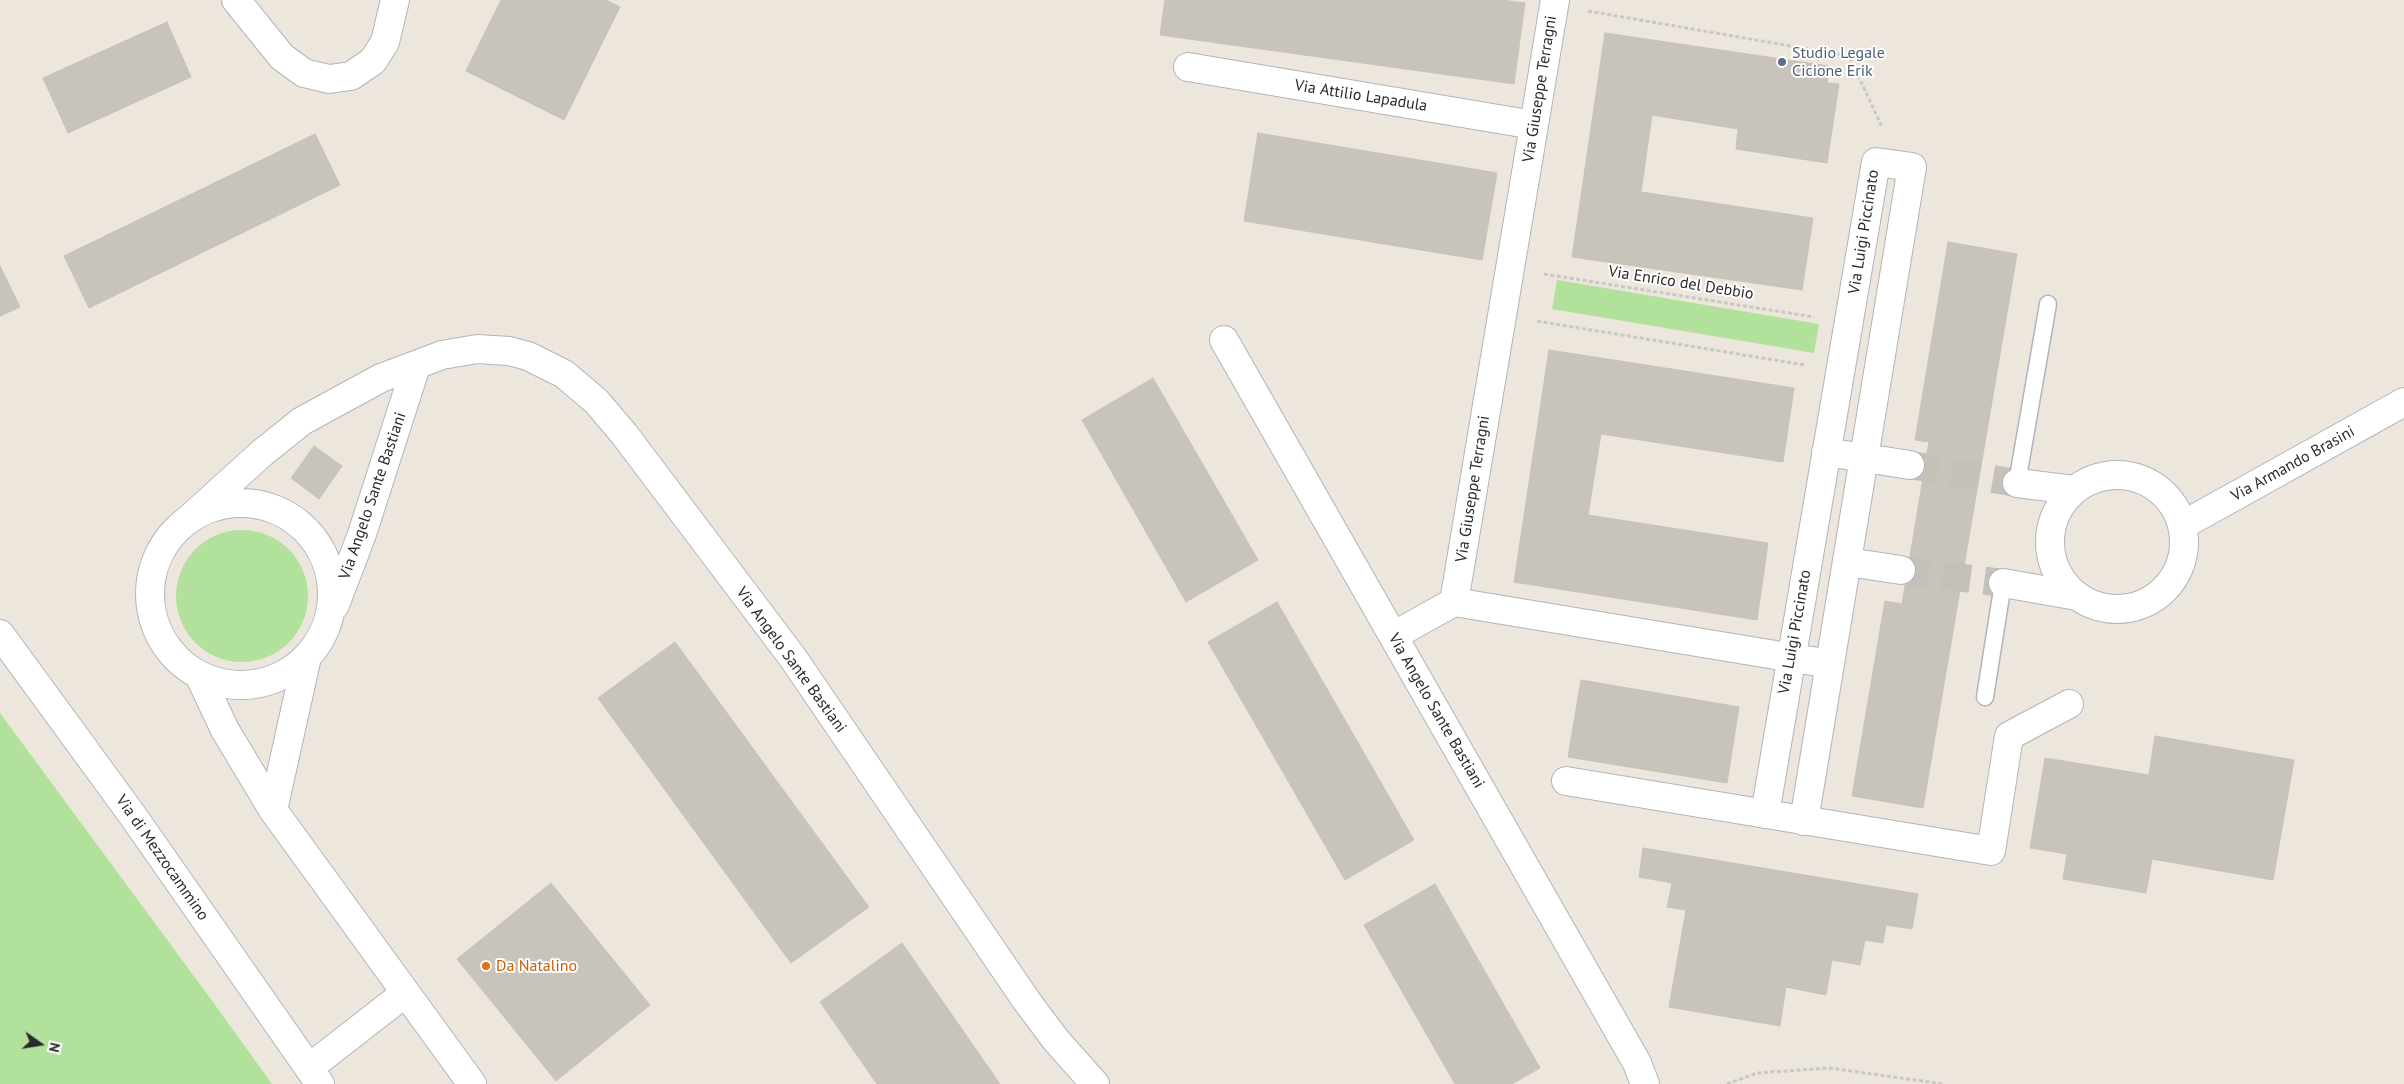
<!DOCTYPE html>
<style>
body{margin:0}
#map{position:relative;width:2404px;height:1084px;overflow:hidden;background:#ece6dd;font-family:"PT Sans",sans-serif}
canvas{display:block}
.north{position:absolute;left:15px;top:1019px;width:50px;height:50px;-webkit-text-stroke:4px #fff;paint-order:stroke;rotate:103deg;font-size:14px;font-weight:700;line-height:20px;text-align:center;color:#2b2b2b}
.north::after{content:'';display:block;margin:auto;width:18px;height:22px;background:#2b2b2b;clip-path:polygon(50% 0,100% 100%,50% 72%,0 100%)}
</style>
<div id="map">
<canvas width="2404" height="1084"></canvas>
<div class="north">N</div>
</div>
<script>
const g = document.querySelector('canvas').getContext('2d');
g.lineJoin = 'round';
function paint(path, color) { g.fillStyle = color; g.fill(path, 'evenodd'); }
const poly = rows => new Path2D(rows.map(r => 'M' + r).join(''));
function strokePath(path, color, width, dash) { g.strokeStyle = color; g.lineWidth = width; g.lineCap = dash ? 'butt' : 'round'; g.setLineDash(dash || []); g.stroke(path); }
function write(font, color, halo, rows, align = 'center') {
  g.font = font + ' "PT Sans",sans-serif'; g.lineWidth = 4; g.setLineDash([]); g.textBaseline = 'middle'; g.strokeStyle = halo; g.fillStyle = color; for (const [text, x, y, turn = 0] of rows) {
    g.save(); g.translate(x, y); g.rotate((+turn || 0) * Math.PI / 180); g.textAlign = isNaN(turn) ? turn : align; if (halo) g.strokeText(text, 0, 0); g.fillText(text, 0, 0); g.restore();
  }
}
const green = poly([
 [1557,280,1819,324,1814,353,1552,309],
 '176 596a66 66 0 1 1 132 0a66 66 0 1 1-132 0Z',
 [0,713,213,1002,272,1084,0,1084]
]);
const building = poly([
 [501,0,606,0,620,7,564,120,466,71,501,0],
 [1165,0,1502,0,1525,3,1514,84,1160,35,1165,0],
 [167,22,191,77,68,133,43,78,167,22],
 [1605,33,1829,66,1827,83,1839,84,1827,163,1736,149,1738,129,1652,115,1641,192,1813,218,1802,290,1572,257,1605,33],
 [1258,133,1497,173,1482,260,1244,221,1258,133],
 [315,134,340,185,89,308,64,256,315,134],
 [1948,242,2017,254,1923,808,1852,796,1885,601,1902,604,1929,442,1915,440,1948,242],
 [0,266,20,307,0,316,0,266],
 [1549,350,1794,388,1783,462,1601,434,1588,515,1768,543,1757,620,1514,582,1549,350],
 [1153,378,1258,560,1186,602,1082,420,1153,378],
 [314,446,342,466,319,499,291,478,314,446],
 [1277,602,1414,840,1345,880,1208,642,1277,602],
 [675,642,869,907,791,963,598,698,675,642],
 [1581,680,1739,707,1727,783,1568,757,1581,680],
 [2155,736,2294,760,2273,880,2152,859,2146,893,2063,879,2067,854,2030,848,2045,758,2149,775,2155,736],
 [1643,848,1918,894,1912,929,1886,925,1883,943,1865,940,1860,965,1832,960,1826,995,1786,987,1780,1026,1669,1007,1686,910,1667,907,1672,883,1639,877,1643,848],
 [551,883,650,1005,556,1081,457,959,551,883],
 [1435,884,1540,1068,1512,1084,1455,1084,1364,925,1435,884],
 [902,943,1000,1084,877,1084,820,1002,902,943]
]);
const streetTunnel = poly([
 [1910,465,2017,483],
 [1901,570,2003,583]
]);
const path = poly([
 [1588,11,1849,56,1882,127],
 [1544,274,1814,317],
 [1537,321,1805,365],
 [1727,1084,1757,1073,1830,1068,1943,1084]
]);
const lane = poly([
 [2017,483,2048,304],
 [1985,697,2003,583]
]);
const street = poly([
 [236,0,282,57,304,73,329,79,351,76,373,61,385,42,395,0],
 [1555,0,1454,602,1830,664],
 [1188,67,1534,125],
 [1224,340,1637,1063,1645,1084],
 [1826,452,1910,465],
 '2050 542a67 67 0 1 1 134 0a67 67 0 1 1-134 0Z',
 [2017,483,2074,490],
 '150 594a91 91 0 1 1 182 0a91 91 0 1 1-182 0Z',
 [188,520,262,453,302,421,381,378,442,355,477,349,509,351,528,356,564,374,596,401,624,434,793,658,1026,1000,1055,1039,1095,1084],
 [2183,525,2404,402],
 [1848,562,1901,570],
 [2003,583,2077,596],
 [335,605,362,534,416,366],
 [1393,636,1454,602],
 [200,677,225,730,273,810,307,657],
 [1566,781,1991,851,2009,736,2069,704],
 [273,810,472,1084],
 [1765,814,1876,162,1912,167,1804,821],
 [309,1068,404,994]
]);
const secondary = poly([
 [0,634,133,816,320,1084]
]);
const markers = [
 [1782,62,5,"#5c6f8a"],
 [486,966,5,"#e8710a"]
];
const serviceNames = [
 ["Studio Legale",1792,53],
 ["Cicione Erik",1792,71]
];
const streetNames = [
 ["Via Giuseppe Terragni",1540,89,-81],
 ["Via Attilio Lapadula",1361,96,9],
 ["Via Luigi Piccinato",1864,232,-81],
 ["Via Enrico del Debbio",1681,283,9],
 ["Via Armando Brasini",2293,464,-29],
 ["Via Giuseppe Terragni",1473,489,-81],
 ["Via Angelo Sante Bastiani",373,496,-71],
 ["Via Luigi Piccinato",1795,632,-80],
 ["Via Angelo Sante Bastiani",791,660,54],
 ["Via Angelo Sante Bastiani",1436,711,60],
 ["Via di Mezzocammino",162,858,55]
];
const foodNames = [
 ["Da Natalino",496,966]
];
paint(green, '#b2e19c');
paint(building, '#c8c4bc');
strokePath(building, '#c7c2b7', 1);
strokePath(streetTunnel, '#c5c1b9', 28, [28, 14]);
strokePath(lane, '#b1b4be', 19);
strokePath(street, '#b1b4be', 30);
strokePath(secondary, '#b1b4be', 30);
strokePath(path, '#c8c8c8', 3, [4, 2.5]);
strokePath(lane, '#fff', 16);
strokePath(street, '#fff', 28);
strokePath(secondary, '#fff', 28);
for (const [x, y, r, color] of markers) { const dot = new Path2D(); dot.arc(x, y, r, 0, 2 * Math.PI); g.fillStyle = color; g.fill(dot); strokePath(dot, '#fff', 2); }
write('16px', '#4e5e75', '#fff', serviceNames, 'left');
write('16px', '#2b2b2b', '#fff', streetNames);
write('16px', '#c56008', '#fff', foodNames, 'left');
</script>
